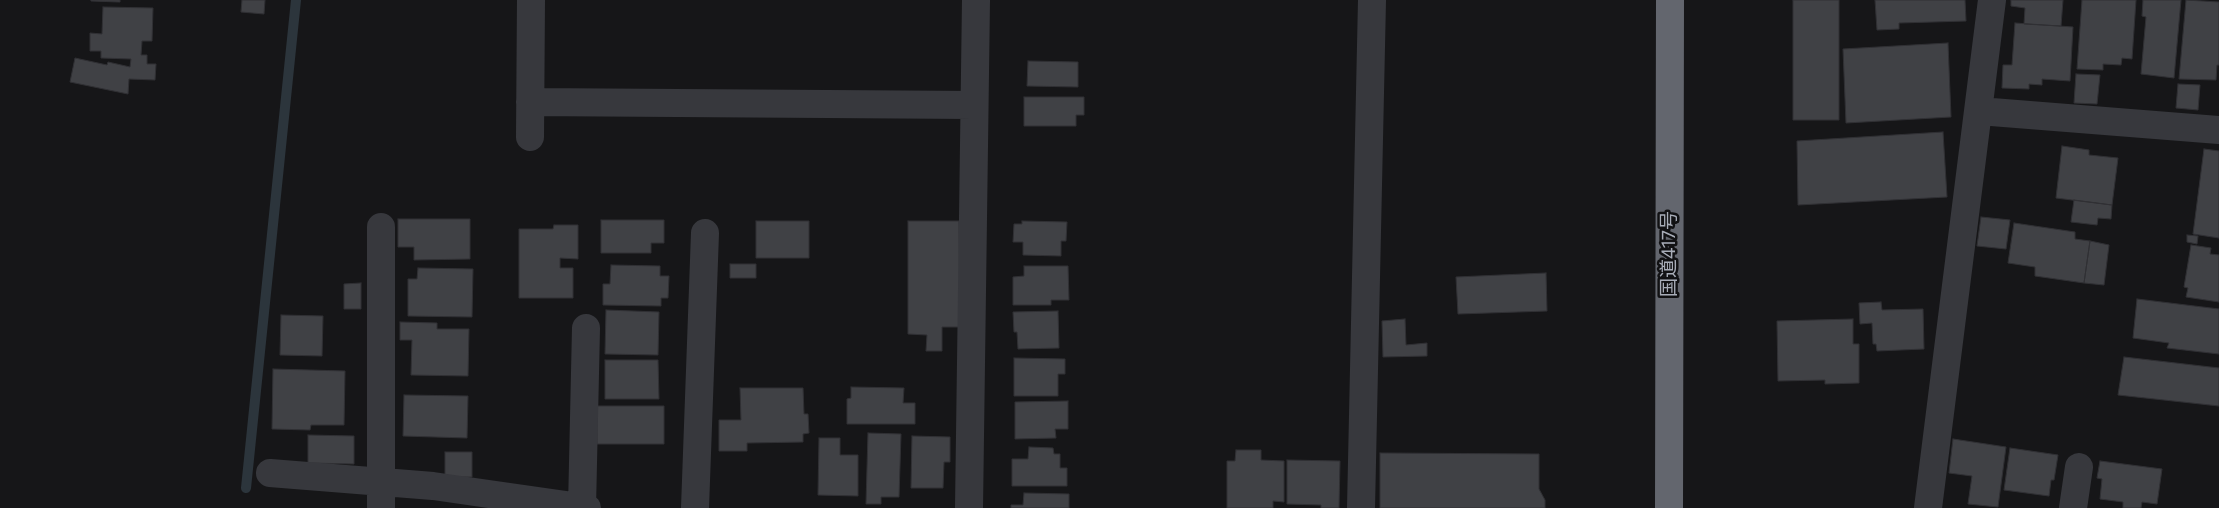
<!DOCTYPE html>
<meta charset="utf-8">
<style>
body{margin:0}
canvas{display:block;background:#161618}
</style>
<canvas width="2219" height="508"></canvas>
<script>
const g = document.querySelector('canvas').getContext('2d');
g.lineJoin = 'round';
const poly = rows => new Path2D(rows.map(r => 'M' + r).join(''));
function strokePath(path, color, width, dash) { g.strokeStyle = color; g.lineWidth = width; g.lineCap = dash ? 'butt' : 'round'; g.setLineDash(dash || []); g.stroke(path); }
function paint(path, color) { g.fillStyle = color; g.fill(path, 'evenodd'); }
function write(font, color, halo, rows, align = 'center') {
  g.font = font + ' Commissioner,"Noto Sans JP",sans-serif'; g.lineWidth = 5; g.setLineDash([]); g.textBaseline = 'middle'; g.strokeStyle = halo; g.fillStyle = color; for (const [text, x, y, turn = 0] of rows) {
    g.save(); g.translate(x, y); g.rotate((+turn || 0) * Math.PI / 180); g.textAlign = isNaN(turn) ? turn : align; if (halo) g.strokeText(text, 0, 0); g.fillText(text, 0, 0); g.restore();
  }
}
const stream = poly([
 [246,488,296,0]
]);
const building = poly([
 [91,0,120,0,120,2,91,1,91,0],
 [242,0,265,0,264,14,241,12,242,0],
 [1793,0,1839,0,1839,120,1793,120,1793,0],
 [1875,0,1965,0,1966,21,1899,23,1899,29,1877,30,1875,0],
 [2011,0,2063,0,2061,26,2024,24,2025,8,2011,6,2011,0],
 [2082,0,2136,0,2132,59,2122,58,2121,65,2103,64,2103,70,2077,69,2082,0],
 [2143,0,2181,0,2174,78,2141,74,2146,17,2142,16,2143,0],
 [2186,0,2219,2,2219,65,2217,65,2216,80,2179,79,2186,0],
 [103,7,153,8,152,41,142,41,141,55,147,55,147,64,156,64,155,80,129,79,128,94,70,82,75,58,107,65,108,62,130,67,131,59,101,58,101,51,90,51,90,33,102,34,103,7],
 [2015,23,2073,27,2070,81,2042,79,2042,85,2029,84,2029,89,2002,88,2003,65,2012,65,2015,23],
 [1948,43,1951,117,1846,123,1843,49,1948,43],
 [1028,61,1078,62,1078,87,1027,86,1028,61],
 [2076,74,2100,75,2097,104,2074,103,2076,74],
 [2178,84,2200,85,2198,110,2176,108,2178,84],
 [1024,97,1084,97,1084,115,1076,115,1076,126,1024,126,1024,97],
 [1943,132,1947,197,1798,205,1797,141,1943,132],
 [2062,146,2089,150,2089,155,2118,158,2112,205,2056,198,2062,146],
 [2204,149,2219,151,2219,238,2193,234,2204,149],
 [2074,200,2112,205,2111,219,2098,218,2097,225,2071,222,2074,200],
 [1981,217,2010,220,2006,249,1977,246,1981,217],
 [398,219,470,219,470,259,414,260,414,247,398,247,398,219],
 [601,220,664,220,664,243,651,243,651,253,601,253,601,220],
 [756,221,809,221,809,258,756,258,756,221],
 [908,221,959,221,960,327,942,327,942,351,926,351,927,335,908,334,908,221],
 [1022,221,1067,222,1066,241,1061,241,1061,256,1023,255,1023,242,1013,242,1014,224,1022,224,1022,221],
 [2014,223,2075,232,2075,239,2090,241,2084,283,2035,276,2035,267,2008,263,2014,223],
 [554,225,578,225,578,259,560,258,560,268,573,268,573,298,519,298,519,229,553,229,554,225],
 [2187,235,2198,236,2197,244,2187,242,2187,235],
 [2090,241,2109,245,2104,285,2084,283,2090,241],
 [2191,245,2211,248,2210,254,2219,255,2219,302,2186,297,2188,288,2184,287,2191,245],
 [730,264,756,264,756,278,730,278,730,264],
 [611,265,660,266,660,276,669,276,668,298,661,298,661,306,603,305,603,284,610,284,611,265],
 [1024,266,1068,266,1069,300,1051,300,1051,305,1013,305,1013,277,1024,276,1024,266],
 [418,268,473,269,472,317,408,316,408,279,417,279,418,268],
 [1546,273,1547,311,1458,314,1456,277,1546,273],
 [361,283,361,309,344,309,344,284,361,283],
 [2137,299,2219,309,2219,354,2167,348,2169,343,2133,338,2137,299],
 [1881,302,1882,310,1923,309,1924,349,1877,351,1876,344,1873,344,1872,323,1860,324,1859,303,1881,302],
 [606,310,659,312,658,355,605,354,606,310],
 [1058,311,1059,348,1018,349,1017,332,1014,332,1013,312,1058,311],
 [281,315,323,316,322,356,280,355,281,315],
 [1405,319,1406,345,1427,343,1427,356,1383,357,1382,321,1405,319],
 [1853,319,1853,344,1859,344,1859,383,1825,384,1825,380,1778,381,1777,321,1853,319],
 [400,322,437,323,437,329,469,329,468,376,411,375,412,340,400,340,400,322],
 [2124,357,2219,368,2219,406,2118,395,2124,357],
 [1014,358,1065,359,1065,374,1058,374,1058,396,1014,396,1014,358],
 [605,360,658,360,659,399,605,399,605,360],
 [273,369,345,371,344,425,311,425,310,430,272,429,273,369],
 [851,387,904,388,903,403,915,403,915,424,847,424,847,399,851,398,851,387],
 [740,388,803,388,804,414,808,414,809,433,803,434,803,442,747,443,747,451,719,451,719,420,741,420,740,388],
 [404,395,468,396,467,438,403,436,404,395],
 [1068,401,1068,429,1055,429,1056,438,1015,439,1015,402,1068,401],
 [597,406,664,406,664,444,597,444,597,406],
 [868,433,901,434,899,497,881,497,881,504,866,504,868,433],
 [308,435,354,436,354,464,308,463,308,435],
 [912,436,950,437,950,462,944,462,943,488,911,488,912,436],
 [819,438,840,438,840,455,858,455,858,496,818,495,819,438],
 [1953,439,2006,447,1998,507,1968,504,1972,476,1949,473,1953,439],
 [1029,447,1053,448,1054,454,1060,454,1060,468,1067,468,1067,486,1012,486,1012,459,1028,459,1029,447],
 [2010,448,2058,455,2054,480,2051,480,2049,496,2004,490,2010,448],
 [1236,450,1261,450,1261,460,1284,461,1284,502,1273,501,1273,508,1227,508,1227,461,1235,461,1236,450],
 [445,452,472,452,472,477,445,477,445,452],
 [1380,453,1539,454,1539,489,1545,500,1545,508,1380,508,1380,453],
 [1287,460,1340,461,1339,508,1321,508,1321,505,1287,504,1287,460],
 [2100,461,2162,469,2157,504,2142,502,2141,508,2123,508,2123,502,2100,499,2102,479,2097,478,2100,461],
 [1024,493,1069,494,1069,508,1011,508,1011,505,1023,505,1024,493]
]);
const minor = poly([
 [530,102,974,105],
 [1979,111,2219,130],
 [530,137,531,0],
 [381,227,381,508],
 [270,473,433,486,587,508],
 [582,508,586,328],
 [695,508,705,233],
 [969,508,976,0],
 [1361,508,1372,0],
 [1928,508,1992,0],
 [2073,508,2079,467]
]);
const highway = poly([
 [1669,508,1670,0]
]);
const streetNames = [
 ["国道417号",1669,254,-90]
];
strokePath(stream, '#2c353c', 10);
paint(building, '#404145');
strokePath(building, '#303034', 1);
strokePath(minor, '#37383d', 28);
strokePath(highway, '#63666e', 28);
write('19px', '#a8adb8', '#111113', streetNames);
</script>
